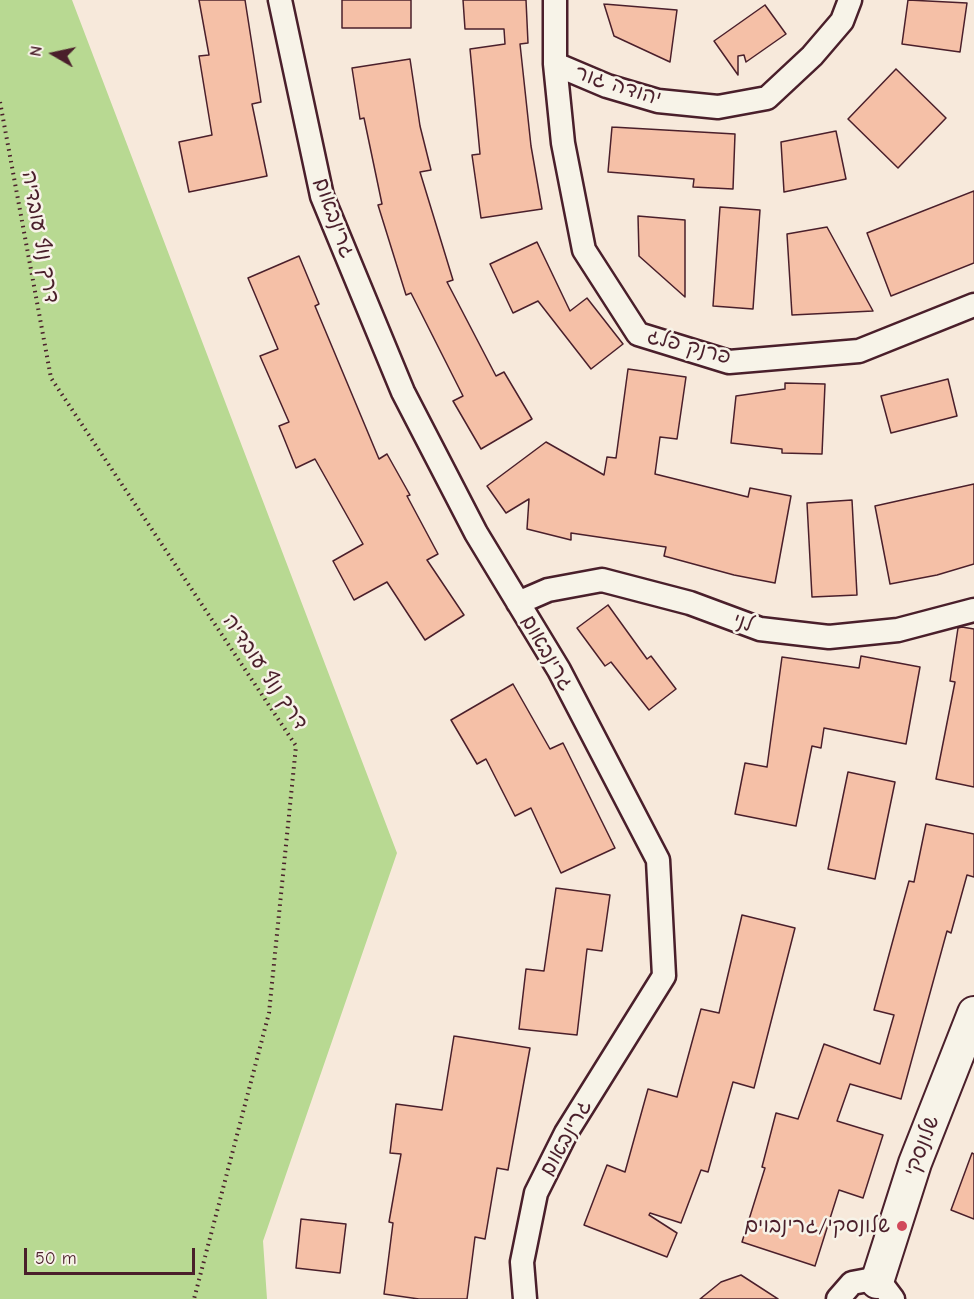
<!DOCTYPE html>
<meta charset="utf-8">
<style>
body{margin:0}
#map{position:relative;width:974px;height:1299px;overflow:hidden;background:#f7e9db;font-family:"Comic Neue",sans-serif}
canvas{display:block}
.north{position:absolute;left:24px;top:24px;width:60px;height:60px;-webkit-text-stroke:4px #f7f3e8;paint-order:stroke;rotate:279deg;font-size:16px;font-weight:700;line-height:24px;text-align:center;color:#4a1f2b}
.north::after{content:'';display:block;margin:auto;width:21px;height:27px;background:#4a1f2b;clip-path:polygon(50% 0,100% 100%,50% 72%,0 100%)}
.scale{position:absolute;left:24px;top:1248px;width:171px;height:27px;box-sizing:border-box;border:3px solid #4a1f2b;border-top:0;padding-left:8px;font-size:18px;line-height:21px;white-space:nowrap;color:#4a1f2b;-webkit-text-stroke:4px #f7f3e8;paint-order:stroke}
</style>
<div id="map">
<canvas width="974" height="1299"></canvas>
<div class="north">N</div>
<div class="scale">50 m</div>
</div>
<script>
const g = document.querySelector('canvas').getContext('2d');
g.lineJoin = 'round';
function paint(path, color) { g.fillStyle = color; g.fill(path, 'evenodd'); }
const poly = rows => new Path2D(rows.map(r => 'M' + r).join(''));
function strokePath(path, color, width, dash) { g.strokeStyle = color; g.lineWidth = width; g.lineCap = dash ? 'butt' : 'round'; g.setLineDash(dash || []); g.stroke(path); }
function write(font, color, halo, rows, align = 'center') {
  g.font = font + ' "Comic Neue","Playpen Sans Hebrew",sans-serif'; g.lineWidth = 5; g.setLineDash([]); g.textBaseline = 'middle'; g.strokeStyle = halo; g.fillStyle = color; for (const [text, x, y, turn = 0] of rows) {
    g.save(); g.translate(x, y); g.rotate((+turn || 0) * Math.PI / 180); g.textAlign = isNaN(turn) ? turn : align; if (halo) g.strokeText(text, 0, 0); g.fillText(text, 0, 0); g.restore();
  }
}
const green = poly([
 [0,0,72,0,397,853,263,1241,267,1299,0,1299]
]);
const building = poly([
 [199,0,245,0,261,102,252,104,267,176,189,192,179,142,212,135,199,56,209,55,199,0],
 [342,0,411,0,411,28,342,28,342,0],
 [463,0,526,0,528,43,520,44,531,146,542,209,481,218,472,155,480,154,470,49,505,44,504,29,465,29,463,0],
 [908,0,967,3,960,52,902,44,908,0],
 [604,4,677,10,670,62,614,36,604,4],
 [765,5,786,34,746,62,744,55,738,56,738,75,714,41,765,5],
 [410,59,420,126,431,170,420,172,453,280,447,282,496,376,504,372,532,419,481,449,453,401,463,396,411,293,406,295,378,205,382,204,364,118,360,119,352,68,410,59],
 [896,69,946,118,898,168,848,119,896,69],
 [612,127,735,134,733,189,693,187,694,179,608,172,612,127],
 [836,131,846,179,784,192,781,142,836,131],
 [974,191,974,263,891,296,867,233,974,191],
 [720,207,760,210,753,309,713,306,720,207],
 [638,216,685,220,685,297,639,256,638,216],
 [827,227,873,311,792,315,787,234,827,227],
 [537,242,570,311,587,298,623,344,591,369,538,301,513,313,490,264,537,242],
 [299,256,319,304,315,306,379,459,387,454,410,495,407,496,438,554,427,560,464,615,425,640,387,582,354,600,333,561,363,544,315,459,296,468,279,426,289,422,260,356,278,349,248,278,299,256],
 [628,369,686,377,677,439,660,437,655,474,748,497,750,488,791,496,775,583,734,575,664,556,666,547,571,533,571,540,527,529,529,499,506,513,487,486,546,442,604,475,607,457,616,458,628,369],
 [948,379,957,416,891,433,881,396,948,379],
 [785,383,825,384,822,454,782,453,782,449,731,443,736,396,785,389,785,383],
 [974,484,974,564,937,575,890,584,875,506,974,484],
 [852,500,857,595,812,597,807,503,852,500],
 [608,605,647,659,651,656,676,689,649,710,611,662,605,666,577,628,608,605],
 [962,627,974,629,974,787,936,779,955,682,950,681,958,628,962,627],
 [861,656,920,667,906,744,824,728,821,748,812,746,796,826,735,814,745,763,767,767,782,657,859,668,861,656],
 [513,684,550,749,563,743,615,848,561,873,531,808,515,816,486,759,477,764,451,720,513,684],
 [848,772,895,782,875,879,828,869,848,772],
 [926,824,974,834,974,877,967,875,951,933,947,931,901,1099,850,1084,837,1121,883,1135,863,1198,839,1190,815,1266,742,1242,765,1168,762,1167,776,1113,798,1119,824,1044,880,1064,894,1015,874,1010,909,881,914,882,926,824],
 [556,888,610,895,602,951,587,949,577,1035,519,1029,526,969,544,971,556,888],
 [742,915,795,928,754,1088,733,1082,708,1172,701,1170,681,1223,650,1213,649,1215,677,1233,667,1257,584,1225,607,1165,625,1172,648,1089,677,1097,701,1009,719,1013,742,915],
 [454,1036,530,1048,508,1170,497,1168,485,1239,475,1237,467,1299,419,1299,384,1294,393,1223,389,1222,401,1154,390,1153,396,1104,442,1110,454,1036],
 [972,1153,974,1154,974,1219,951,1210,972,1153],
 [301,1219,346,1224,340,1273,296,1268,301,1219],
 [741,1275,778,1299,700,1299,721,1282,741,1275]
]);
const path = poly([
 [0,102,51,378,296,746,269,1013,194,1299]
]);
const street = poly([
 [280,0,322,196,403,392,476,533,559,670,658,860,664,976,566,1133,536,1193,522,1262,525,1299],
 [555,0,555,64,563,143,584,250,638,334,729,362,859,351,974,305],
 [555,64,607,86,658,101,718,107,767,98,812,56,842,21,850,0],
 [518,603,548,590,602,580,690,603,760,629,829,637,898,630,974,610],
 [838,1299,852,1283,868,1280,884,1287,893,1299]
]);
const secondary = poly([
 [877,1282,915,1163,974,1013]
]);
const markers = [
 [902,1226,6,"#d1495b"]
];
const streetNames = [
 ["יהודה גור",618,86,18],
 ["גרינבאום",334,218,70],
 ["דרך נוף עובדיה",40,237,80],
 ["פרנק פלג",689,347,15],
 ["לני",743,623,19],
 ["גרינבאום",547,653,60],
 ["דרך נוף עובדיה",265,672,56],
 ["גרינבאום",566,1138,-61],
 ["שלונסקי",922,1146,-69]
];
const poiNames = [
 ["שלונסקי/גרינבוים",890,1226]
];
paint(green, '#b8d992');
paint(building, '#f5c0a7');
strokePath(building, '#4a1f2b', 1.5);
strokePath(street, '#4a1f2b', 27);
strokePath(secondary, '#4a1f2b', 36);
strokePath(path, '#4a1f2b', 4, [1.5, 4.5]);
strokePath(street, '#f7f3e8', 22);
strokePath(secondary, '#f7f3e8', 32);
for (const [x, y, r, color] of markers) { const dot = new Path2D(); dot.arc(x, y, r, 0, 2 * Math.PI); g.fillStyle = color; g.fill(dot); strokePath(dot, '#f7f3e8', 2); }
write('21px', '#4a1f2b', '#f7f3e8', streetNames);
write('21px', '#4a1f2b', '#f7f3e8', poiNames, 'right');
</script>
